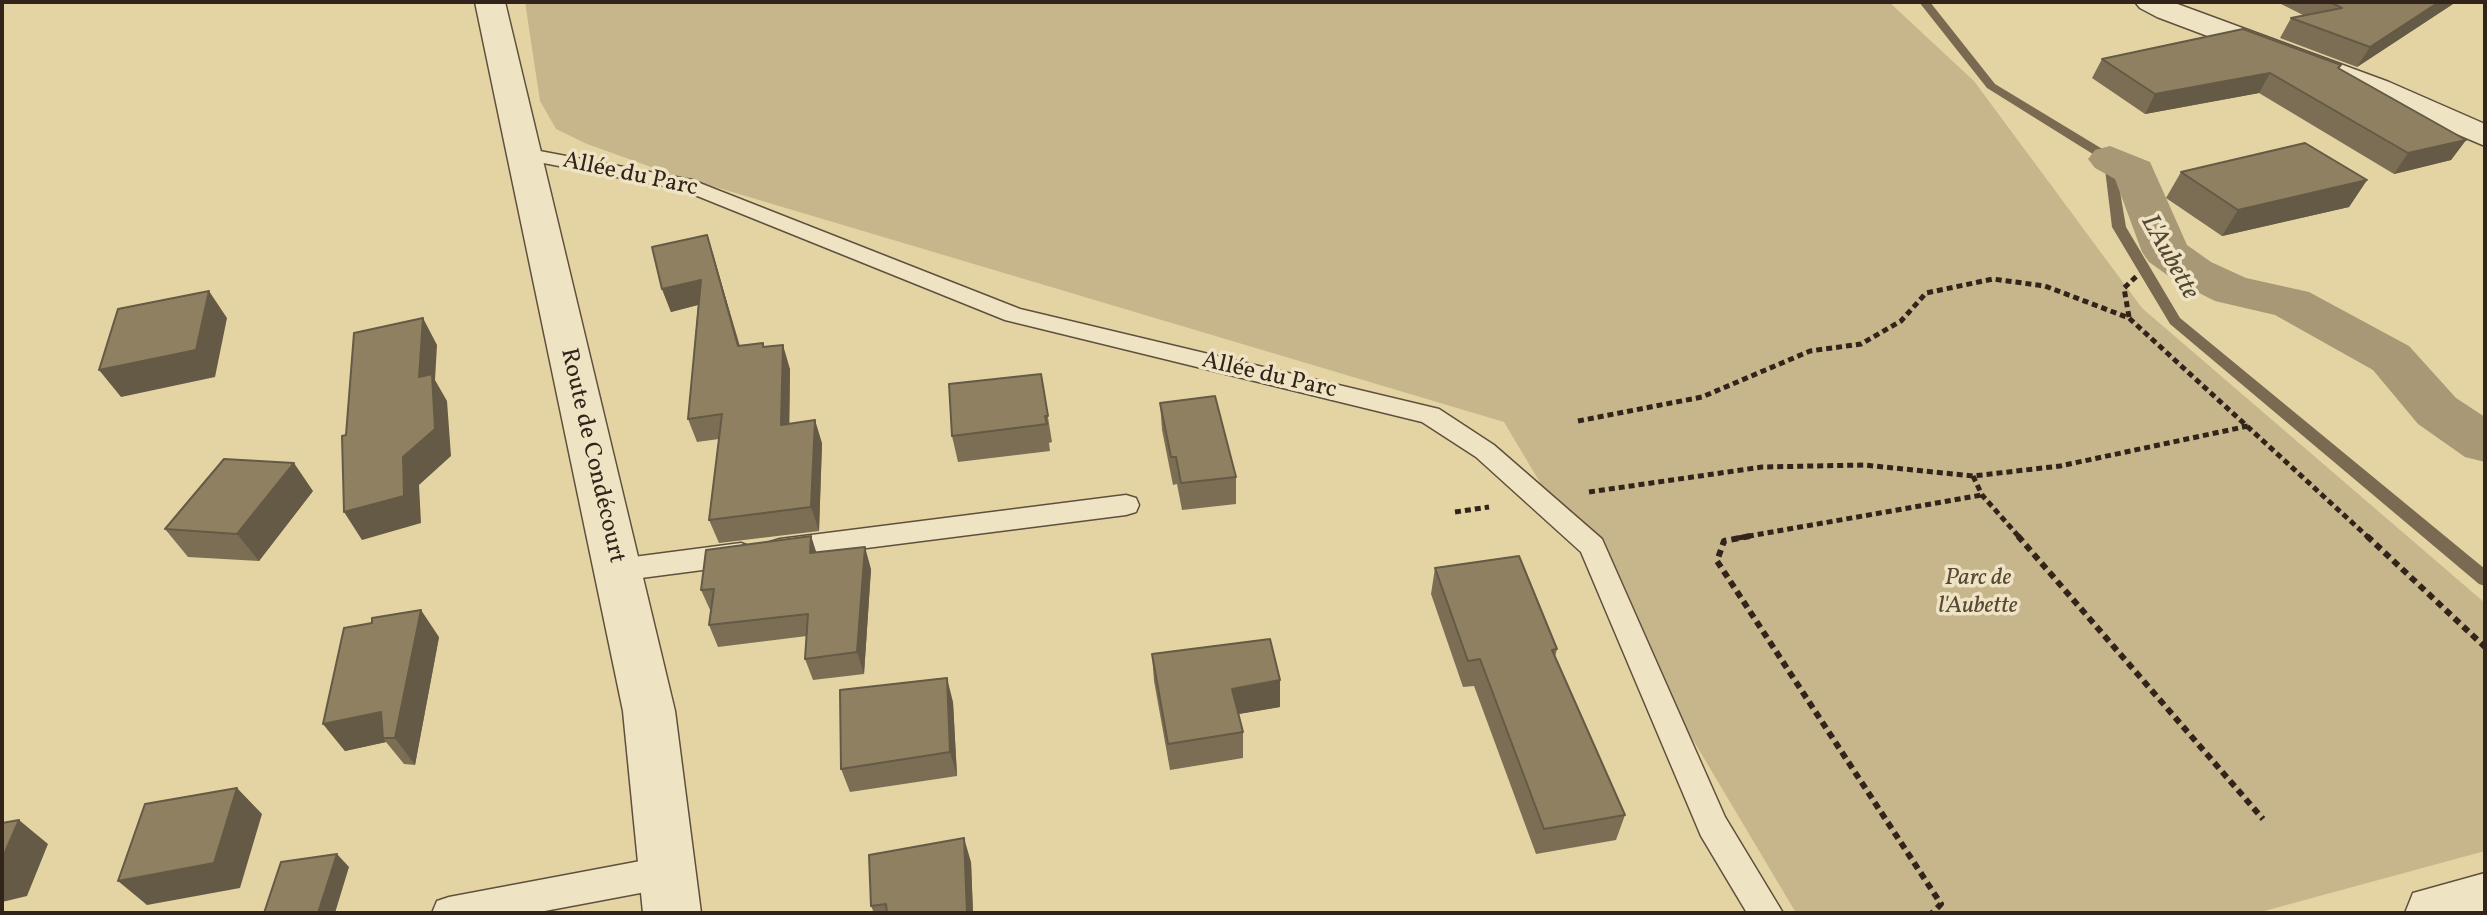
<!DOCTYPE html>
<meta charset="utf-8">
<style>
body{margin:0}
#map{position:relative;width:2487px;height:915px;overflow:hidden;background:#e5d4a3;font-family:Vollkorn,serif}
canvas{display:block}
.frame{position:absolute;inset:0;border:4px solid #32241b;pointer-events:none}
</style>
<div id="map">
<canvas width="2487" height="915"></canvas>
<div class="frame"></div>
</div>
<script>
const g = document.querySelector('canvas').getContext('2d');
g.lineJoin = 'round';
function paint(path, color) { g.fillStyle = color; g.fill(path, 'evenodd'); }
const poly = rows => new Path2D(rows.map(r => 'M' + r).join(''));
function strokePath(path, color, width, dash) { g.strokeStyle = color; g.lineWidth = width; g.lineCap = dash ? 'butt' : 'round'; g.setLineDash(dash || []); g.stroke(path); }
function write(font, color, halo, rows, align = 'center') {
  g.font = font + ' Vollkorn,serif'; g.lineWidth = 7; g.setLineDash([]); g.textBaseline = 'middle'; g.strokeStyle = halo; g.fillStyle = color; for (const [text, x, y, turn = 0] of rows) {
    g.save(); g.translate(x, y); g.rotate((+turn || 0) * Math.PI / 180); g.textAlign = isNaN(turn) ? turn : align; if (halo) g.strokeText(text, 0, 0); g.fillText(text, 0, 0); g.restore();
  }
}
const green = poly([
 [525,2,1889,2,1974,81,2142,308,2485,603,2485,851,2257,913,1796,913,1504,422,665,172,587,144,556,129,540,101]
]);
const stream = poly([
 [1919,2,1930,2,1995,84,2114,156,2126,227,2180,318,2485,569,2485,586,2479,584,2170,324,2112,227,2104,161,1987,88,1919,2]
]);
const canal = poly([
 [2110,146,2150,162,2187,245,2211,262,2246,278,2309,292,2409,346,2456,398,2485,417,2485,462,2465,457,2418,424,2373,370,2275,315,2215,301,2177,282,2149,262,2142,252,2115,179,2095,168,2088,159,2095,150,2110,146]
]);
const pathFar1 = poly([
 [2129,317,2124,288,2139,274],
 [1578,421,1702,397,1810,351,1861,344,1901,321,1926,293,1993,279,2045,286,2129,318,2369,538],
 [1973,476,1982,495,2020,538],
 [1589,492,1762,467,1864,465,1973,476,2060,466,2248,426],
 [1455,512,1489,507],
 [1738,538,1982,495]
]);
const path = poly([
 [1750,536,1724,541,1717,561,1941,904,1932,913],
 [2018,536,2263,819],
 [2367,536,2485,647]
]);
const service = poly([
 [524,148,692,180,1020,309,1439,409,1494,445,1602,539,1725,817,1783,913,1747,913,1701,836,1581,552,1476,457,1422,422,1005,320,680,189,517,158,514,154,517,150,524,148],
 [1126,495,1136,498,1139,505,1136,512,1126,515,780,559,770,556,766,549,770,542,780,539,1126,495],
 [741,543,751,547,755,554,751,561,741,565,618,581,608,578,604,570,608,562,618,559,741,543],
 [667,856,679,861,684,872,679,883,667,888,534,913,432,913,437,901,449,897,667,856]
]);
const minor = poly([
 [2135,2,2172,2,2389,82,2485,124,2485,146,2367,96,2157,17,2140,8,2135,2],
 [2485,873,2485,913,2405,913,2413,893,2485,873]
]);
const tertiary = poly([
 [475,2,505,2,675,711,701,913,643,913,623,711,475,2]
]);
const wall = poly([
 [2277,2,2456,2,2357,67,2280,38,2291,18,2305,16],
 [2102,59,2341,65,2339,69,2466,140,2451,160,2394,174,2259,93,2145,114,2092,78],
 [2181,172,2367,180,2349,207,2222,236,2166,198],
 [707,235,740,346,763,343,764,347,790,369,789,424,822,443,819,531,719,543,709,520,719,439,697,442,688,419,698,305,671,312,662,289],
 [1041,374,1052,442,1049,443,1050,451,958,462,952,436],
 [1160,403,1236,477,1236,504,1182,510,1177,484,1173,485,1162,430],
 [313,491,259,561,188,557,165,529],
 [811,536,816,552,871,569,864,674,813,680,805,659,807,636,718,647,709,625,711,612,701,590],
 [1435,568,1557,649,1555,657,1625,815,1616,840,1536,854,1474,686,1463,687,1431,594],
 [439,637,415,765,404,764,386,742,345,751,323,724],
 [1152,654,1280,707,1238,714,1243,732,1243,758,1170,770,1154,681],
 [953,702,957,776,850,792,841,769],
 [971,862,973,913,874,913,871,906]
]);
const shadedWall = poly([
 [2439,2,2456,2,2357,67,2370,47],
 [2270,73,2259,93,2145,114,2155,94],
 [2466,140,2451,160,2394,174,2408,153],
 [2367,180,2349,207,2222,236,2238,210],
 [707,235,714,257,746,370,738,346],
 [701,280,709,302,671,312,662,289],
 [209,291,227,318,215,377,121,397,99,370],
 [423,318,437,345,435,380,447,401,451,456,419,485,421,523,362,540,344,512,403,457,419,377],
 [783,345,790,369,789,449,781,425],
 [815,420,822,443,819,531,811,507],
 [294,463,313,491,259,561,237,534],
 [811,536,818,558,810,553],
 [865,547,871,569,864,674,857,652],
 [421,610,439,637,415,765,395,738,383,738,386,742,345,751,323,724,381,712],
 [947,678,953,702,957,776,950,752],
 [1280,680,1280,707,1233,715,1232,689],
 [237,788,262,814,240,888,147,905,118,881],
 [19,820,48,844,27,896,2,902,2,859],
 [964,838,971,862,973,913,967,913],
 [337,854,349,867,335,913,318,913]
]);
const building = poly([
 [2330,2,2439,2,2370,47,2291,18,2342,8,2330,2],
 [2243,29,2341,65,2338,68,2466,140,2408,153,2270,73,2155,94,2102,59,2243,29],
 [2305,143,2367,180,2238,210,2181,172,2305,143],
 [707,235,738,346,763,343,763,347,783,345,781,425,815,420,811,507,709,520,722,414,688,419,701,280,662,289,652,247,707,235],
 [209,291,196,350,99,370,118,309,209,291],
 [423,318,419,377,432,374,435,429,403,457,404,496,344,512,342,436,346,435,354,333,423,318],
 [1041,374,1048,416,1045,416,1047,424,952,436,949,384,1041,374],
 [1215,396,1236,477,1181,483,1176,457,1171,457,1160,403,1215,396],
 [224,459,294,463,237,534,165,529,224,459],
 [811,536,810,553,865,547,857,652,805,659,808,614,709,625,714,589,701,590,706,550,811,536],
 [1519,556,1557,649,1552,650,1625,815,1544,829,1480,659,1468,661,1435,568,1519,556],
 [421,610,395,738,383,738,381,712,323,724,344,628,372,623,372,618,421,610],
 [1270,639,1280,680,1232,689,1243,732,1168,744,1152,654,1270,639],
 [947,678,950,752,841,769,840,690,947,678],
 [237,788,214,863,118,881,145,804,237,788],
 [19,820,2,859,2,823,19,820],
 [964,838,967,913,887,913,886,904,871,906,869,855,964,838],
 [337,854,318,913,264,913,281,862,337,854]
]);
const streetNames = [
 ["Allée du Parc",630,176,12],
 ["Allée du Parc",1269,377,13],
 ["Route de Condécourt",591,456,77]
];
const parkNames = [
 ["Parc de",1978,580],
 ["l'Aubette",1978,608]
];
const waterNames = [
 ["L'Aubette",2168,258,61]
];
paint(green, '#c7b68c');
paint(stream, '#796a51');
paint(canal, '#a89875');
strokePath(service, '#5f503d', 3);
strokePath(minor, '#5f503d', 3);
strokePath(tertiary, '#5f503d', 3);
strokePath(pathFar1, '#32241b', 5, [6, 4]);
strokePath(path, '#32241b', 6, [7, 5]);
paint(service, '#eee3c3');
paint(minor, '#eee3c3');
paint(tertiary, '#eee3c3');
paint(wall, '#7b6e54');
paint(shadedWall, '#645a45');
paint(building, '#8f8062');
strokePath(building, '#645a45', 2);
write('24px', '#32241b', '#eee3c3', streetNames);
write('italic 24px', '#574837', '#eee3c3', parkNames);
write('italic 26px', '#554736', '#eee3c3', waterNames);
</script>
